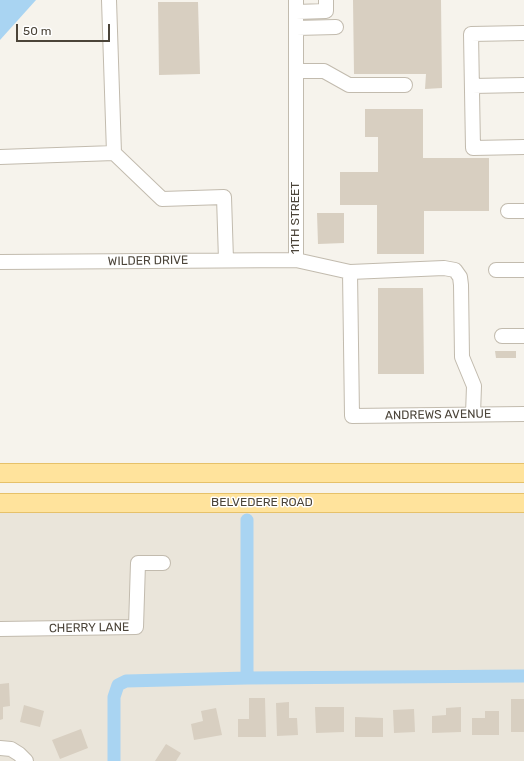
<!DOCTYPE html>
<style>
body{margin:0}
#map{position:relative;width:524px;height:761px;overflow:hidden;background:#f6f3ec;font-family:Rubik,sans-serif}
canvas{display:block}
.scale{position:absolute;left:16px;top:24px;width:94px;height:18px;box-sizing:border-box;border:2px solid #4b4439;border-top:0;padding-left:5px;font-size:12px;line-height:14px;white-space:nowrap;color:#4b4439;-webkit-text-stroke:3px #fff;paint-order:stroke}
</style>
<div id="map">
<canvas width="524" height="761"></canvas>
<div class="scale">50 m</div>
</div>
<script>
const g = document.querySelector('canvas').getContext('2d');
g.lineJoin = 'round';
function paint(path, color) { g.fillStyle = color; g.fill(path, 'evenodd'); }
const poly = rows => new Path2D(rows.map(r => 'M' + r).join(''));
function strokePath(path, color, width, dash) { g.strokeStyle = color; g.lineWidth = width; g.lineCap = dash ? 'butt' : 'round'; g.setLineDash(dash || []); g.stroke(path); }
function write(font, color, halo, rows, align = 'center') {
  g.font = font + ' Rubik,sans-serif'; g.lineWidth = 3; g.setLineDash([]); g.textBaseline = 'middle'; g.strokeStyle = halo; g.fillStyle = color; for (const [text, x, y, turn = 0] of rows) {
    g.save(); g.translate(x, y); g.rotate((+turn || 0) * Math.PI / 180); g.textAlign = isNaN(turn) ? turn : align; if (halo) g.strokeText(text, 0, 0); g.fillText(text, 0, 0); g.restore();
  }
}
const residential = poly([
 [0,503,524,503,524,761,0,761]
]);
const water = poly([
 [0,0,36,0,0,40]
]);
const canal = poly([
 [247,678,247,520],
 [114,761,114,697,118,685,126,681,247,678,524,676]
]);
const building = poly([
 [353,0,441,0,442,88,425,89,426,74,354,74],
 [158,2,198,2,200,74,159,75],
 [365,109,423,109,423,158,489,158,489,211,424,211,424,254,377,254,377,205,340,205,340,172,378,172,378,137,365,137],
 [317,213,344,213,344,243,318,244],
 [378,288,423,288,424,374,378,374],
 [495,351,516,351,516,358,496,358],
 [9,683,10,706,3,707,3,719,0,720,0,684],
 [249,698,265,698,266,737,238,737,238,719,249,719],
 [511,699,524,699,524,732,511,732],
 [289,702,289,718,297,718,298,735,277,736,276,703],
 [24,705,44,711,40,727,20,722],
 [315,707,344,707,344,732,316,733],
 [461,707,461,732,432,733,432,716,446,715,446,708],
 [216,708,222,735,194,740,191,724,203,721,201,711],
 [414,709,415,732,394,733,393,710],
 [485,711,499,711,499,735,472,735,472,718,485,718],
 [355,717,383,718,383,737,355,737],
 [81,729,88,748,60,759,52,740],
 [166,744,181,753,176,761,155,761]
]);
const minor = poly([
 [109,0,114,153,162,199,224,197,226,260],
 [296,0,296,260],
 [296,12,326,11,326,0],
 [296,28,336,27],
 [524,33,471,34,473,148,524,147],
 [296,71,324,71,349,85,405,85],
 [472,86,524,85],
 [0,157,114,153],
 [508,211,524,211],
 [0,262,296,260,350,272,444,268,455,270,460,277,461,285,462,357,474,386,473,414],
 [496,270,524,270],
 [350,272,352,416,524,414],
 [502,336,524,336],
 [0,629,136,627,138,563,163,563],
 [0,748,11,749,19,754,26,761]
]);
const major = poly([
 [0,473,524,473],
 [0,503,524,503]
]);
const streetNames = [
 ["11TH STREET",296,218,-90],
 ["WILDER DRIVE",148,261,-1],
 ["ANDREWS AVENUE",438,415,-1],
 ["BELVEDERE ROAD",262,503],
 ["CHERRY LANE",89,628,-1]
];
paint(residential, '#eae5da');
paint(water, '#a9d4f2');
strokePath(canal, '#a9d4f2', 13);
paint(building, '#d8cfc1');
strokePath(minor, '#c2bbae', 16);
strokePath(major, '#e6c16a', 20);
strokePath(minor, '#fff', 14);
strokePath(major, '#ffe39c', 18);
write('12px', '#4b4439', '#fff', streetNames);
</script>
